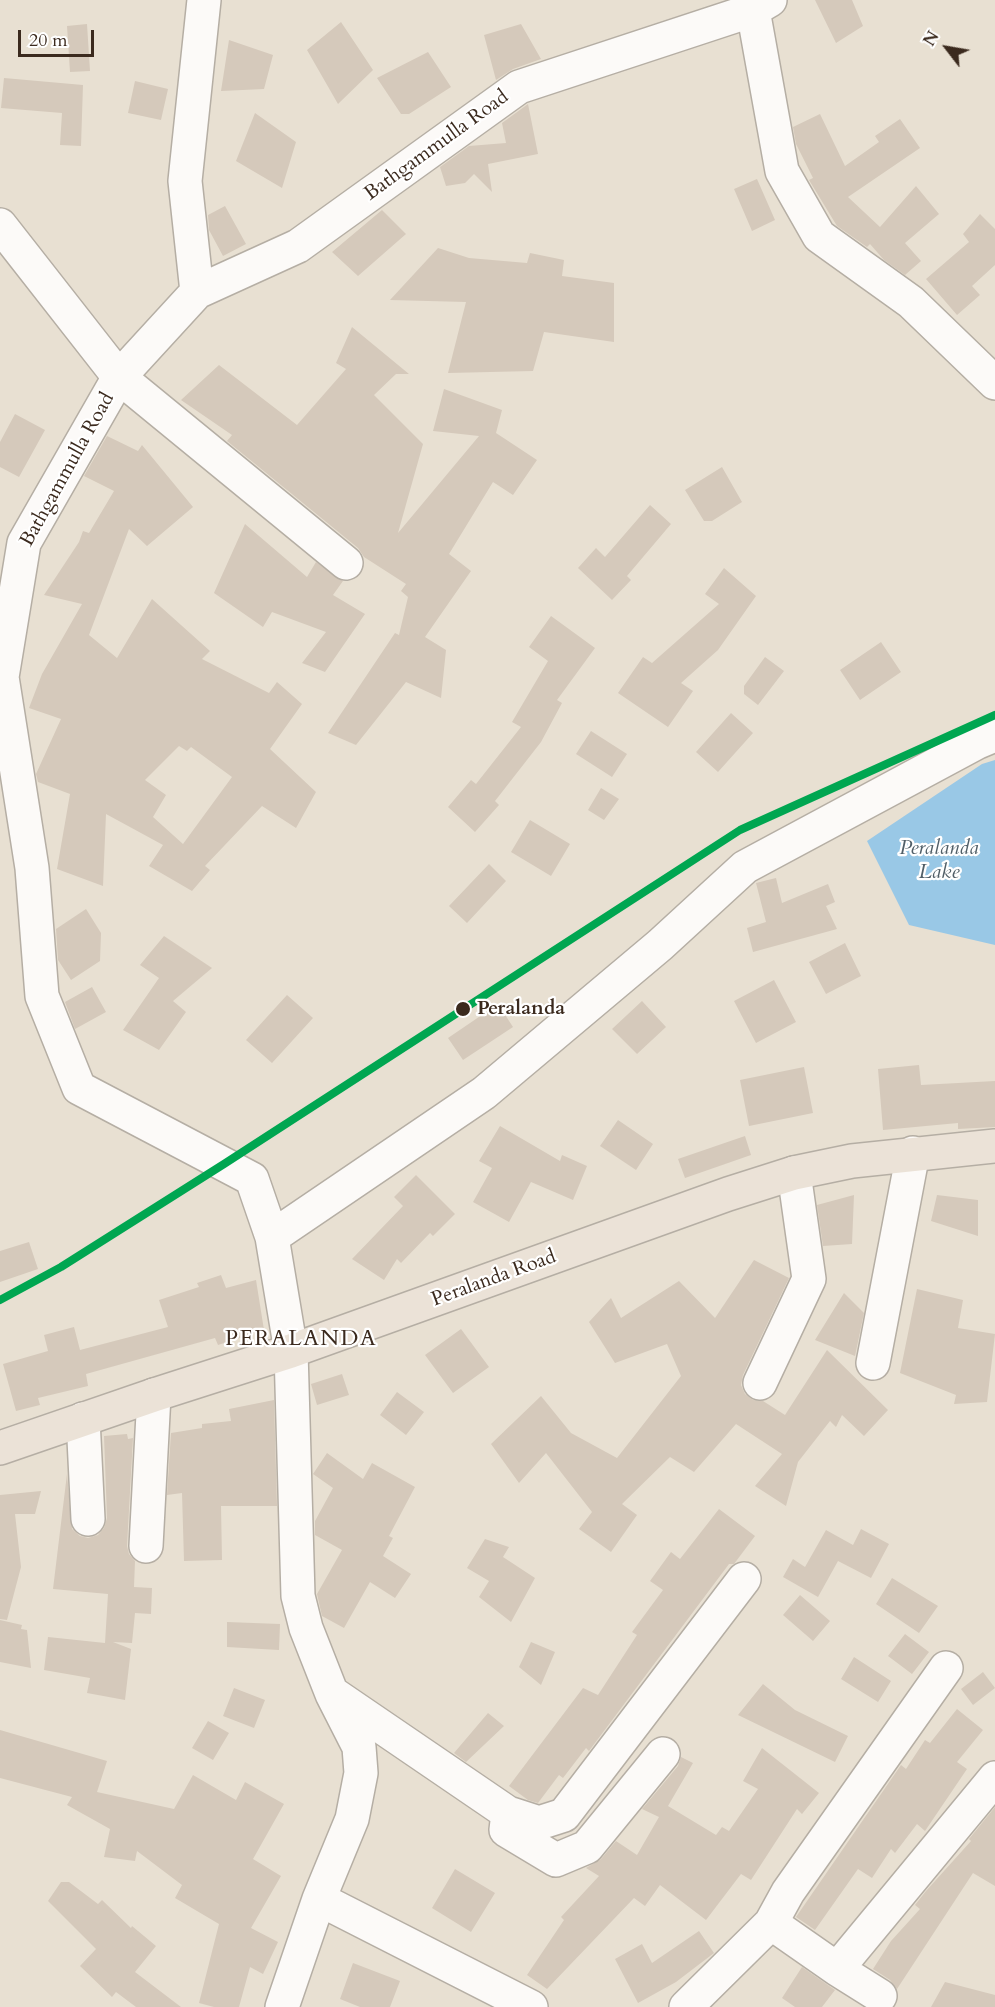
<!DOCTYPE html>
<style>
body{margin:0}
#map{position:relative;width:995px;height:2007px;overflow:hidden;background:#e8e0d2;font-family:Cardo,serif}
canvas{display:block}
.north{position:absolute;left:917px;top:18px;width:60px;height:60px;-webkit-text-stroke:4px #fff;paint-order:stroke;rotate:301deg;font-size:16px;font-weight:700;line-height:24px;text-align:center;color:#3b2a1e}
.north::after{content:'';display:block;margin:auto;width:21px;height:27px;background:#3b2a1e;clip-path:polygon(50% 0,100% 100%,50% 72%,0 100%)}
.scale{position:absolute;left:18px;top:30px;width:76px;height:27px;box-sizing:border-box;border:3px solid #3b2a1e;border-top:0;padding-left:8px;font-size:18px;line-height:21px;white-space:nowrap;color:#3b2a1e;-webkit-text-stroke:4px #fff;paint-order:stroke}
</style>
<div id="map">
<canvas width="995" height="2007"></canvas>
<div class="north">N</div>
<div class="scale">20 m</div>
</div>
<script>
const g = document.querySelector('canvas').getContext('2d');
g.lineJoin = 'round';
function paint(path, color) { g.fillStyle = color; g.fill(path, 'evenodd'); }
const poly = rows => new Path2D(rows.map(r => 'M' + r).join(''));
function strokePath(path, color, width, dash) { g.strokeStyle = color; g.lineWidth = width; g.lineCap = dash ? 'butt' : 'round'; g.setLineDash(dash || []); g.stroke(path); }
function write(font, color, halo, rows, align = 'center') {
  g.font = font + ' Cardo,serif'; g.lineWidth = 4.5; g.setLineDash([]); g.textBaseline = 'middle'; g.strokeStyle = halo; g.fillStyle = color; for (const [text, x, y, turn = 0] of rows) {
    g.save(); g.translate(x, y); g.rotate((+turn || 0) * Math.PI / 180); g.textAlign = isNaN(turn) ? turn : align; if (halo) g.strokeText(text, 0, 0); g.fillText(text, 0, 0); g.restore();
  }
}
const water = poly([
 [995,760,995,945,909,925,867,841,982,764]
]);
const building = poly([
 [815,0,852,0,863,26,836,43],
 [341,22,373,70,338,104,307,50],
 [87,24,90,71,70,72,67,26],
 [521,24,541,59,513,69,496,80,484,35],
 [229,40,273,55,264,89,221,91],
 [428,52,451,87,409,114,401,114,377,78],
 [4,78,83,85,81,146,60,145,62,113,1,108],
 [135,81,168,89,161,120,128,113],
 [528,104,538,154,488,164,492,192,474,174,465,183,446,186,440,167,469,146,506,143,502,123],
 [255,113,296,142,282,188,236,161],
 [820,114,845,166,879,142,875,136,900,119,920,148,848,197,880,227,916,186,939,214,905,243,921,261,905,275,884,260,870,244,867,247,837,226,809,180,813,178,796,144,793,127],
 [757,179,775,220,752,231,734,189],
 [225,206,246,244,223,256,209,230,208,215],
 [382,210,406,234,358,276,332,252],
 [980,214,995,229,995,265,972,286,980,295,957,315,926,279,969,242,963,234],
 [438,248,469,258,527,263,530,253,564,260,562,276,614,283,614,342,544,332,533,371,448,373,466,302,390,300],
 [352,327,409,374,396,374,374,395,423,444,398,533,479,436,433,431,444,389,502,410,496,433,537,460,513,495,493,482,449,554,471,571,425,637,446,650,441,698,406,682,356,745,328,733,395,633,399,635,408,597,401,591,406,584,364,557,358,548,227,441,232,435,181,400,219,365,297,425,346,369,336,363],
 [15,414,45,430,19,477,0,467,0,442],
 [107,436,138,451,142,445,193,507,147,546,129,529,89,635,117,658,152,599,210,651,202,659,269,693,277,682,302,704,270,749,316,792,296,828,262,806,205,866,210,870,192,891,149,866,163,845,106,814,103,886,57,869,70,794,38,782,36,774,61,719,29,708,42,674,82,604,44,595,79,542,83,531,89,533,114,491,84,476],
 [179,746,187,751,191,747,232,777,183,844,153,817,166,795,145,780],
 [722,467,742,502,712,521,704,521,685,490],
 [650,505,671,524,627,576,631,580,612,600,578,568,596,548,605,557],
 [245,524,307,577,316,562,343,581,333,595,365,614,325,672,302,663,326,632,272,612,263,627,214,593],
 [724,568,756,596,718,650,681,683,693,691,668,727,618,693,643,657,652,663,719,604,705,594],
 [551,616,595,648,557,700,562,703,541,742,495,801,499,805,475,832,448,807,471,780,476,784,521,727,512,722,548,661,529,647],
 [881,642,901,672,860,700,840,670],
 [765,657,784,671,758,705,744,694,744,686],
 [731,713,753,733,718,772,696,752],
 [591,731,627,754,612,777,576,754],
 [601,788,619,799,604,820,588,810],
 [530,820,570,844,551,876,511,852],
 [489,864,506,881,467,923,449,906],
 [776,878,782,903,828,884,835,902,826,906,837,929,753,952,747,928,766,922,756,883],
 [86,909,101,933,100,961,71,980,58,960,56,929],
 [164,936,212,968,173,1001,186,1012,159,1050,123,1030,159,978,140,965],
 [845,943,861,976,826,994,809,962],
 [774,980,796,1022,756,1043,734,1001],
 [92,987,106,1012,75,1029,65,1002],
 [287,995,313,1018,272,1063,246,1040],
 [642,1001,666,1027,637,1054,612,1029],
 [498,1004,513,1027,463,1060,448,1038],
 [919,1065,921,1085,995,1081,995,1127,958,1129,958,1123,883,1130,878,1069],
 [804,1067,813,1113,749,1126,740,1080],
 [618,1120,653,1144,636,1170,600,1146],
 [500,1126,560,1161,562,1155,587,1166,573,1200,531,1182,509,1222,473,1202,492,1168,479,1161],
 [745,1136,751,1155,685,1178,678,1159],
 [416,1175,455,1214,433,1236,430,1233,401,1263,397,1259,384,1280,352,1259,403,1206,394,1197],
 [854,1195,852,1244,823,1246,817,1205],
 [937,1195,978,1200,978,1236,931,1221],
 [29,1242,38,1269,0,1282,0,1251],
 [754,1260,789,1278,743,1375,741,1385,745,1394,753,1400,763,1401,785,1415,827,1350,888,1410,864,1436,842,1415,836,1427,830,1421,798,1462,786,1506,755,1486,782,1454,736,1424,694,1472,670,1457,622,1504,637,1515,611,1552,579,1529,592,1512,546,1453,519,1483,491,1444,541,1396,571,1433,617,1458,681,1376,667,1344,615,1363,589,1322,611,1298,621,1318,679,1281,715,1318],
 [221,1275,226,1288,256,1280,264,1330,218,1345,215,1338,86,1374,88,1386,38,1398,40,1405,16,1411,3,1364,48,1351,44,1335,74,1327,80,1350,168,1327,159,1300,199,1287,197,1283],
 [917,1289,963,1300,958,1328,995,1334,987,1402,954,1404,956,1395,900,1373],
 [844,1293,864,1313,855,1356,815,1340],
 [461,1329,489,1367,453,1393,425,1355],
 [342,1374,349,1395,317,1405,311,1384],
 [397,1392,424,1412,406,1435,380,1415],
 [274,1400,277,1506,221,1506,222,1560,184,1561,182,1493,167,1495,171,1433,202,1428,202,1424,231,1421,229,1409],
 [127,1434,128,1439,133,1438,127,1546,129,1554,135,1561,134,1587,152,1588,151,1614,135,1613,132,1643,113,1642,131,1649,125,1700,87,1693,90,1678,44,1670,48,1637,105,1643,108,1594,53,1589,67,1474,72,1529,80,1536,88,1538,98,1535,104,1528,107,1518,104,1436],
 [327,1453,363,1479,372,1463,415,1487,389,1536,393,1538,383,1556,411,1574,395,1598,370,1582,344,1628,322,1616,317,1594,342,1550,315,1535,315,1521,333,1488,313,1474],
 [41,1491,35,1514,15,1514,21,1567,7,1620,0,1619,0,1495],
 [719,1509,755,1536,734,1564,729,1564,589,1751,586,1748,563,1778,559,1775,538,1803,528,1800,509,1786,583,1688,598,1695,637,1635,632,1632,663,1590,650,1581,671,1552,680,1559],
 [861,1529,889,1544,871,1578,838,1561,818,1597,783,1577,793,1559,805,1567,826,1530,853,1545],
 [485,1539,509,1547,503,1557,535,1578,511,1622,479,1597,489,1581,467,1568],
 [892,1578,938,1606,919,1633,876,1604],
 [800,1595,830,1621,813,1641,783,1615],
 [0,1620,22,1625,21,1629,27,1630,31,1668,0,1662],
 [227,1622,280,1624,279,1650,227,1647],
 [905,1634,929,1652,912,1674,888,1656],
 [531,1642,555,1652,541,1685,519,1667],
 [854,1657,891,1681,878,1702,841,1679],
 [983,1672,995,1688,973,1705,961,1689],
 [763,1684,795,1710,848,1736,835,1762,738,1715],
 [234,1688,265,1700,254,1728,223,1716],
 [957,1709,983,1730,957,1762,967,1769,925,1831,917,1824,895,1853,891,1849,872,1878,858,1869,815,1930,796,1917,901,1765,906,1769,925,1740,930,1743],
 [488,1713,504,1726,466,1762,454,1753],
 [208,1721,229,1733,213,1760,192,1748],
 [0,1730,107,1761,97,1792,174,1809,193,1775,236,1800,245,1782,284,1804,253,1859,281,1876,251,1928,278,1942,263,1974,250,1967,239,2007,214,2007,199,2003,219,1924,175,1898,182,1885,137,1851,135,1861,104,1857,110,1829,67,1805,72,1797,0,1778],
 [762,1748,819,1793,802,1814,797,1809,751,1880,741,1874,706,1920,660,1885,645,1906,634,1898,547,1989,527,1975,564,1920,561,1917,599,1876,586,1868,601,1859,616,1841,637,1855,659,1817,642,1809,678,1766,681,1757,693,1763,668,1806,716,1835,722,1827,729,1831,758,1789,743,1781],
 [995,1807,995,1886,973,1873,897,1989,890,1980,873,1969,891,1941,920,1909,915,1905,926,1891,971,1841,969,1839],
 [455,1869,495,1893,471,1932,432,1908],
 [61,1882,69,1882,98,1904,102,1900,131,1928,132,1926,156,1946,135,1972,181,2007,136,2007,116,1992,112,1997,80,1966,96,1949,48,1901],
 [699,1931,714,1953,676,1982,638,2003,615,1959,642,1944,652,1963],
 [353,1963,400,1981,390,2007,360,2007,340,1999],
 [802,1967,835,1990,822,2007,795,2007,782,1998],
 [945,1982,995,1995,995,2007,931,2007]
]);
const minor = poly([
 [753,10,782,171,819,236,911,302,995,383],
 [0,225,119,377,346,563],
 [197,292,185,181,204,0],
 [272,1237,484,1093,660,945,745,867,978,742,995,735],
 [873,1363,913,1153],
 [760,1383,809,1279,794,1173],
 [83,1419,88,1519],
 [146,1546,154,1395],
 [335,1695,508,1813,539,1823,564,1815,744,1579],
 [508,1813,506,1830,556,1860,587,1847,663,1754],
 [319,1899,531,2007],
 [771,1923,837,1969,995,1778],
 [837,1969,880,1996],
 [282,2007,319,1899,352,1819,361,1773,359,1747,332,1694,306,1628,298,1596,291,1351,272,1237,252,1179,79,1088,42,996,32,868,2,677,24,543,119,377,197,292,298,246,519,87,753,10,770,0],
 [686,2007,771,1923,788,1892,946,1668]
]);
const major = poly([
 [0,1448,154,1395,291,1351,728,1194,794,1173,852,1161,995,1146]
]);
const rail1 = poly([
 [0,1300,61,1267,224,1164,740,830,995,715]
]);
const markers = [
 [463,1009,8,"#3b2a1e"]
];
const streetNames = [
 ["Bathgammulla Road",437,146,-36],
 ["Bathgammulla Road",68,470,-61],
 ["Peralanda Road",494,1279,-20]
];
const stopNames = [
 ["Peralanda",477,1009]
];
const waterNames = [
 ["Peralanda",939,849],
 ["Lake",939,873]
];
const quarterNames = [
 ["PERALANDA",301,1340]
];
paint(water, '#99c8e6');
paint(building, '#d5c9bb');
strokePath(minor, '#b5aea4', 36);
strokePath(major, '#b5aea4', 36);
strokePath(minor, '#fcfaf8', 33);
strokePath(major, '#ebe2d7', 33);
strokePath(rail1, '#00a651', 8);
for (const [x, y, r, color] of markers) { const dot = new Path2D(); dot.arc(x, y, r, 0, 2 * Math.PI); g.fillStyle = color; g.fill(dot); strokePath(dot, '#fff', 2); }
write('20px', '#3b2a1e', '#fff', streetNames);
write('bold 20px', '#3b2a1e', '#fff', stopNames, 'left');
write('italic 21px', '#505e67', '#fff', waterNames);
g.letterSpacing = '1.5px';
write('22px', '#3b2a1e', '#fff', quarterNames);
g.letterSpacing = '0px';
</script>
